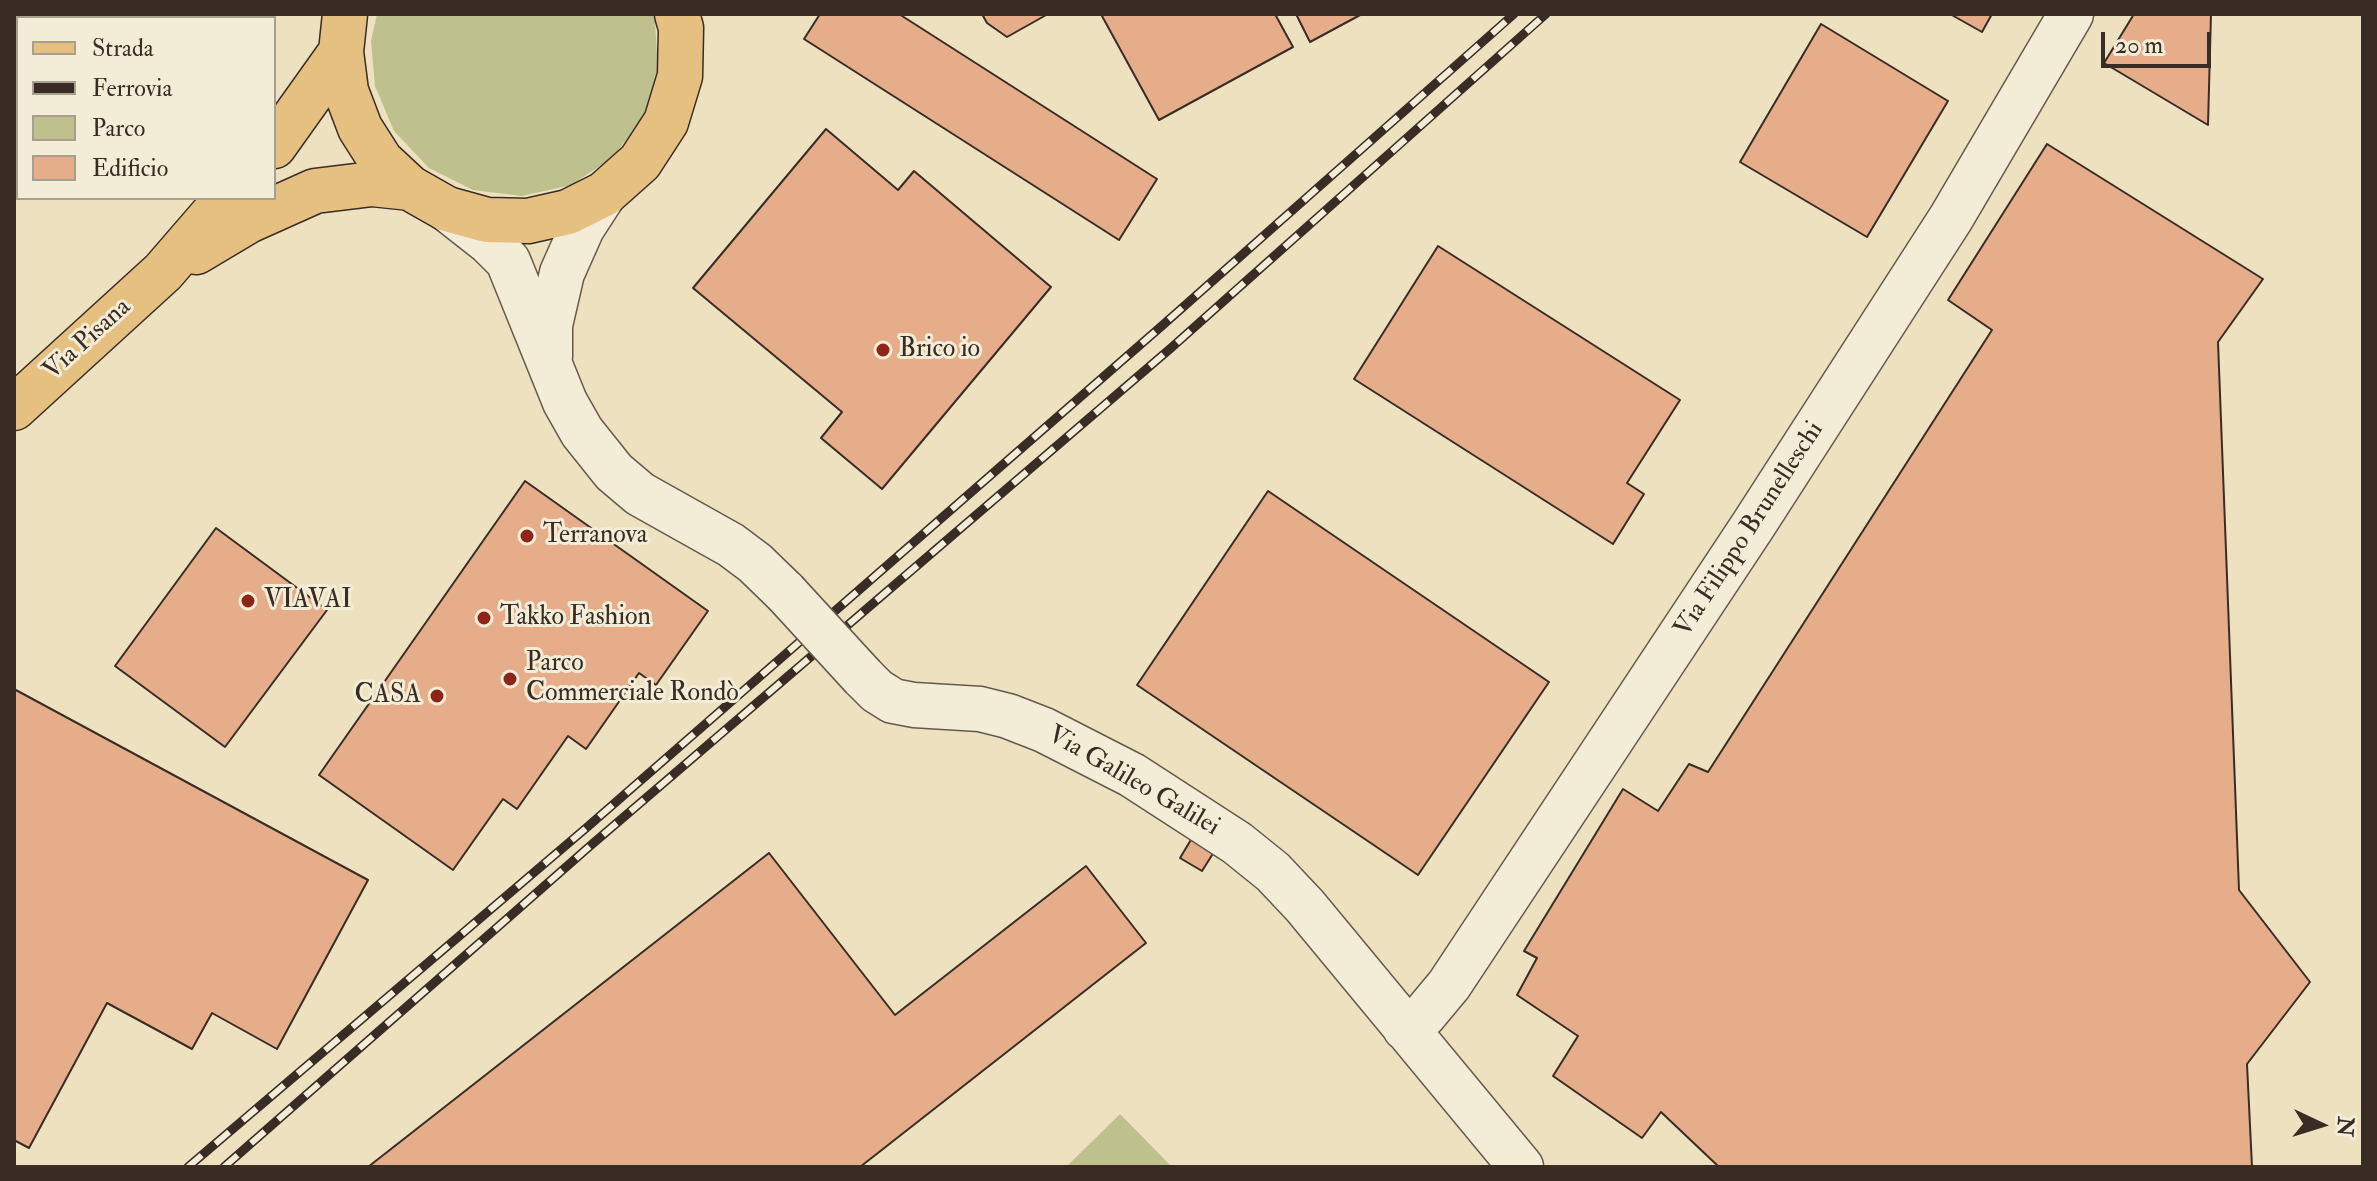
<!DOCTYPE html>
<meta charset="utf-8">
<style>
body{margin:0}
#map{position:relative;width:2377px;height:1181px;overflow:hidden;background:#ede1c0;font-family:"IM FELL Double Pica",serif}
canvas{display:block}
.frame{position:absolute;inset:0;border:16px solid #392c25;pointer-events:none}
.legend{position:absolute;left:16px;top:16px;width:260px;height:184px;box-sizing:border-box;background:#f3ecd6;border:2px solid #a99f8f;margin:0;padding:10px 14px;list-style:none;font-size:24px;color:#392c25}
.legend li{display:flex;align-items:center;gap:16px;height:40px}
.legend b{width:40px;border:2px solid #a99f8f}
.north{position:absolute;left:2281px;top:1085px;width:80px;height:80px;-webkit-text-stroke:6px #f3ecd6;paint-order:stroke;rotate:94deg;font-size:22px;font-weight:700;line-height:32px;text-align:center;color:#392c25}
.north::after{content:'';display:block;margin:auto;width:28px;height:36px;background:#392c25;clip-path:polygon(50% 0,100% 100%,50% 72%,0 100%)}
.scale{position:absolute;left:2101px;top:32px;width:110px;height:36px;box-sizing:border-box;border:4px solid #392c25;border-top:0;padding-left:10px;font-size:24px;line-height:28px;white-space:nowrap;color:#392c25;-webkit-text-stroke:6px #f3ecd6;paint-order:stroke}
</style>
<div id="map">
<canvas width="2377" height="1181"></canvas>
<div class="frame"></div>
<ul class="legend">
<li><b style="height:10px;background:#e6c080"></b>Strada</li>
<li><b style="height:10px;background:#392c25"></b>Ferrovia</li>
<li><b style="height:22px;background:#bec18e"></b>Parco</li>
<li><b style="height:22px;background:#e5ad89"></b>Edificio</li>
</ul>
<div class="north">N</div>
<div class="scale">20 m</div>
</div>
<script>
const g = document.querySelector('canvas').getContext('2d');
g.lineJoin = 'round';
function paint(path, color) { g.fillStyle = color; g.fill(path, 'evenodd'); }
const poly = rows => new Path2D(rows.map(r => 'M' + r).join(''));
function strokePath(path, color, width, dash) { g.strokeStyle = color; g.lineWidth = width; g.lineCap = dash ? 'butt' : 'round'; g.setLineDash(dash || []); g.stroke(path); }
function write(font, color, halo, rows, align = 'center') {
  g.font = font + ' "IM FELL Double Pica",serif'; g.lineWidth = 6; g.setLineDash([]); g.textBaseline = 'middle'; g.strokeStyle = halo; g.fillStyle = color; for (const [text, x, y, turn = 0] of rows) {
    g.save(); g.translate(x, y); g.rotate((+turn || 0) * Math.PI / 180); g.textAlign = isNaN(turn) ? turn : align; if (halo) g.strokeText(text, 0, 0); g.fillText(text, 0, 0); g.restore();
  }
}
const green = poly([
 [377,14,653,14,655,21,658,71,643,118,612,158,571,185,522,196,473,190,429,168,394,131,375,86,371,41],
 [1120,1114,1172,1167,1066,1167]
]);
const building = poly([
 [14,14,47,14,51,18,18,18,18,101,14,97,14,14],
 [820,14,899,14,1157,179,1119,240,804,39,820,14],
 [982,14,1048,14,1007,37,987,23,982,14],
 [1105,14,1275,14,1293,47,1159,120,1102,16,1105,14],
 [1296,14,1362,14,1310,42,1296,14],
 [1950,14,1992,14,1982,32,1950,14],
 [2134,14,2211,14,2208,125,2104,63,2134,14],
 [1821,24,1948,101,1867,237,1740,162,1821,24],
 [826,129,898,190,914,171,1051,287,882,489,821,438,842,412,693,288,826,129],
 [2047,144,2263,279,2218,342,2239,890,2310,982,2247,1064,2252,1167,1719,1167,1661,1112,1642,1138,1553,1076,1578,1036,1517,995,1537,958,1524,951,1623,789,1658,811,1689,764,1708,772,1992,330,1948,300,2047,144],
 [1438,246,1680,400,1627,483,1644,494,1613,544,1354,379,1438,246],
 [525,481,708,611,656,685,639,673,586,749,568,736,517,809,503,799,453,870,319,775,525,481],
 [1268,491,1549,682,1418,875,1137,685,1268,491],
 [216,528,327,610,225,747,115,666,216,528],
 [14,689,368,880,277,1049,212,1013,192,1049,107,1003,29,1148,14,1140,14,689],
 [1192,838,1214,852,1202,871,1180,858,1192,838],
 [769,853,895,1015,1086,866,1146,943,860,1167,368,1167,769,853]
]);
const minor = poly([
 [447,209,489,242,508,261,565,402,582,432,614,472,640,494,731,545,755,563,785,592],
 [550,357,550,325,562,273,582,228,604,194],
 [863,677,877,691,893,701,914,705,980,709,1008,716,1044,730,1132,775,1237,843,1273,872,1305,906,1521,1167],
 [1405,1028,1424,1015,1449,985,1754,524,1951,218,2071,14]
]);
const major = poly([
 [345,14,341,52,346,91,360,128,381,161,410,188,447,209,487,220,528,221,568,212,604,194,640,162,666,122,680,76,681,28,677,14],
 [274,146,341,52],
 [196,252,248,221,315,191,372,184,410,188],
 [14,408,163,272,227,198]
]);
const rail = poly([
 [188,1167,585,829,1164,324,1514,14],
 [224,1167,590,846,1171,348,1546,14]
]);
const minorBridge = poly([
 [785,592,863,677]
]);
const markers = [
 [883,350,8,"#8f2418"],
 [527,536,8,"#8f2418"],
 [248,601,8,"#8f2418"],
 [484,618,8,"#8f2418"],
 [510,679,8,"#8f2418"],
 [437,696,8,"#8f2418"]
];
const streetNames = [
 ["Via Pisana",88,340,-42],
 ["Via Filippo Brunelleschi",1750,530,-57],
 ["Via Galileo Galilei",1133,782,30]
];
const poiNames = [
 ["Brico io",899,350],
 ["Terranova",543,536],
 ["VIAVAI",264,601],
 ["Takko Fashion",500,618],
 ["Parco",526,664],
 ["Commerciale Rondò",526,694],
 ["CASA",421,696,"right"]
];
paint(green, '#bec18e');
paint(building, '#e5ad89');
strokePath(building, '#392c25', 2);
strokePath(minor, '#66594c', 47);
strokePath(major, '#392c25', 47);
strokePath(minor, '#f3ecd6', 44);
strokePath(major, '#e6c080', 44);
strokePath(rail, '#392c25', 9);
strokePath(rail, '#f3ecd6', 6, [18]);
strokePath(minorBridge, '#66594c', 47, []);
strokePath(minorBridge, '#f3ecd6', 44);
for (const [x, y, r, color] of markers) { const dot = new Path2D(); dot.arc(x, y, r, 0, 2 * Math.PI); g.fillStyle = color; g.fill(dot); strokePath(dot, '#f3ecd6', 3); }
write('26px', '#392c25', '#f3ecd6', streetNames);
write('26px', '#392c25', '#f3ecd6', poiNames, 'left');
</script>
